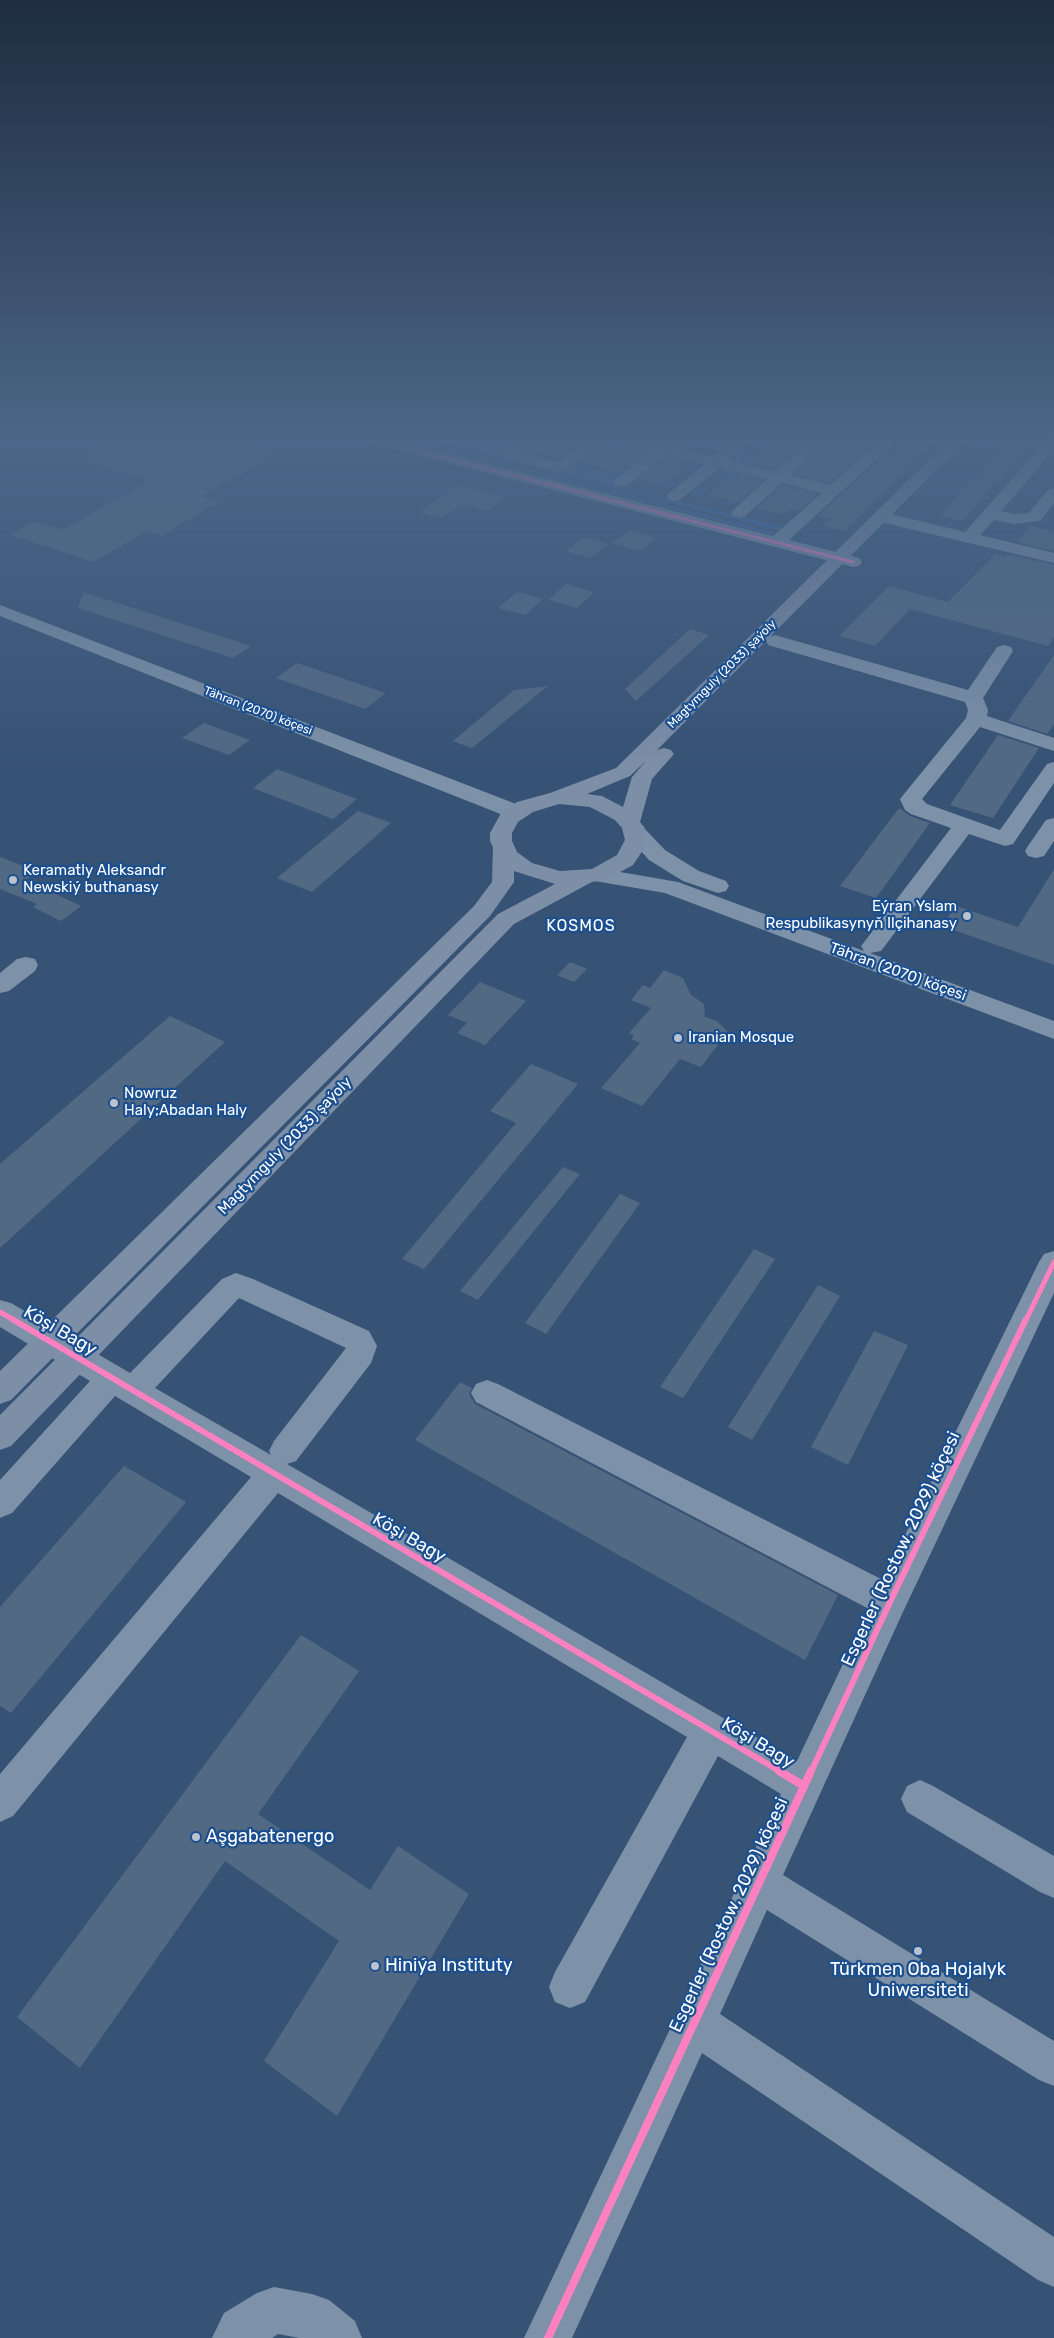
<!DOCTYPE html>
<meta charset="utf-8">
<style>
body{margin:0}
canvas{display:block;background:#365274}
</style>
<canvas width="1054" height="2338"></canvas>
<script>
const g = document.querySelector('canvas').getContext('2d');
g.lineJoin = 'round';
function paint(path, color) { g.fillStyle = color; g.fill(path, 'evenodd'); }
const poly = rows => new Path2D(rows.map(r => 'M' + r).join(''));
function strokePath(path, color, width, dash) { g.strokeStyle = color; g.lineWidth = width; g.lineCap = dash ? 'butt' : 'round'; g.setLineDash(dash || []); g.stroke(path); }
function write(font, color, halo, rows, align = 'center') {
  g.font = font + ' Rubik,sans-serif'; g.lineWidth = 4.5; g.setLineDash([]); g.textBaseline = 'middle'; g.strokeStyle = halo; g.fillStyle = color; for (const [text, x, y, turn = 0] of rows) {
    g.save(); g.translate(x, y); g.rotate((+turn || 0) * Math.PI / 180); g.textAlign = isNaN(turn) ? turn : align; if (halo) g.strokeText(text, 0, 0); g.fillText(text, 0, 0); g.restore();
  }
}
const green = poly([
 [410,442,421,442,779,534,771,534],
 [434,442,487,442,501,445,506,442,518,442,496,457],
 [607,442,650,451,612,484,781,527,778,530,502,459,505,457,564,472,583,459,593,461,586,467,611,473,639,452,614,445,607,450,598,448],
 [800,442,811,442,778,471,733,461,741,452,751,455,744,461,771,467],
 [664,454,701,463,691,471,686,470,693,465,667,458,640,480,666,487,672,482,677,483,669,489,632,480],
 [723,468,765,478,734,505,691,495,699,488,709,490,702,496,729,503,755,480,728,474,722,479,713,477]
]);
const building = poly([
 [111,442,235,442,278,454,202,496,219,501,162,536,146,531,94,562,11,535,36,521,63,530,150,480,77,459],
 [536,442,582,442,559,458,527,450],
 [770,442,806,442,775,470,746,462],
 [828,442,839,442,868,448,829,483,794,474],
 [1006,442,1012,442,1017,447,1026,449,1001,480,998,479,963,521,940,516,970,481,973,482],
 [906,443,929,448,844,531,823,526,831,519,818,516,886,453,893,454],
 [603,445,644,455,620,474,578,463],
 [663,459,688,466,664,485,639,479],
 [734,473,763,480,738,503,707,495],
 [458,485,506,497,488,511,462,504,442,518,419,512],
 [783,485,818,494,799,511,790,509,784,515,757,508],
 [1031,526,1054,532,1054,551,1017,542],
 [630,530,656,538,640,551,612,543],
 [584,537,608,544,590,558,566,551],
 [995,554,1005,557,1007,554,1054,565,1054,637,1048,646,910,609,875,646,839,636,889,586,948,602],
 [566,584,594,592,577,608,548,600],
 [83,592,251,646,233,658,78,608],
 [517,592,543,599,525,615,498,608],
 [690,629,709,635,636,701,625,689],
 [1054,655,1054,724,1047,734,1008,721],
 [297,663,386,693,365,709,276,678],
 [548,686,472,748,453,741,514,690],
 [204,723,250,740,229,755,182,738],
 [998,735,1039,748,993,818,950,805],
 [277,769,357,799,333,819,253,788],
 [899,808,910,816,930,823,876,898,840,886],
 [358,811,391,823,312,892,277,878],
 [0,857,37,871,26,880,81,906,61,921,33,907,37,904,0,889],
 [1054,869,1054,965,942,926,956,906,1018,927],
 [570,962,587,969,574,982,557,975],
 [664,970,683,978,691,995,704,1004,705,1017,717,1021,728,1032,701,1067,680,1059,642,1106,601,1088,640,1043,631,1039,634,1036,629,1033,651,1008,631,1000,643,985,650,988],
 [480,982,526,1001,485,1045,457,1033,467,1023,448,1015],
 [170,1016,225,1042,0,1248,0,1164],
 [531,1064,578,1084,424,1269,402,1259,516,1123,490,1111],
 [563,1167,580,1174,478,1300,460,1291],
 [620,1194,640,1203,546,1334,525,1323],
 [754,1249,775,1259,683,1398,660,1387],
 [818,1285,840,1296,752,1440,728,1427],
 [874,1331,908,1345,848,1465,811,1447],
 [460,1382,472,1388,469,1394,475,1404,838,1595,805,1660,415,1440],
 [124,1466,186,1502,11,1713,0,1706,0,1607],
 [301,1635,359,1671,258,1814,370,1890,398,1846,469,1894,337,2116,264,2061,339,1941,225,1861,80,2068,17,2017]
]);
const minor = poly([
 [375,442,401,442,773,536,822,493,782,483,745,516,739,518,733,516,731,513,733,510,767,479,720,468,681,499,675,501,669,499,667,496,669,493,705,464,666,454,627,486,615,486,613,483,615,480,651,451,630,445,627,442,679,442,674,447,714,457,733,442,750,442,729,460,775,472,809,442,826,442,790,475,830,485,878,442,895,442,789,540,859,558,862,562,859,566,853,567,378,445,375,442],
 [516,442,534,442,521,452,557,462,585,442,603,442,566,470,560,472,503,457,500,454,503,451,516,442],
 [1014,442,1054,442,1054,450,1001,511,1014,514,1029,513,1048,490,1054,488,1054,503,1040,521,1014,524,994,520,980,535,1054,553,1054,563,876,521,874,517,876,513,882,512,965,532,1038,450,1017,445,1014,442],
 [0,605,524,807,527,812,524,817,516,818,508,817,0,616,0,605],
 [775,635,968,690,997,647,1004,645,1011,647,1013,651,983,698,988,710,987,716,1054,738,1054,751,980,727,922,799,927,804,1000,830,1047,764,1054,762,1054,783,1013,844,1005,846,969,834,881,951,870,953,1054,1021,1054,1039,665,893,589,880,586,875,589,870,597,868,678,882,864,951,861,946,865,941,951,828,911,814,905,810,900,799,966,718,968,710,965,702,768,645,766,641,768,637,775,635],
 [1054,818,1054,841,1044,856,1036,858,1028,856,1025,851,1028,846,1046,820,1054,818],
 [635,825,643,827,665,850,699,871,726,881,729,886,726,891,718,893,683,881,649,860,624,832,627,827,635,825],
 [26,957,35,959,38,965,35,971,9,991,0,993,0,973,17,959,26,957],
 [1054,1251,1054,1293,902,1614,783,1875,1054,2041,1054,2086,1039,2080,767,1910,720,2014,1054,2237,1054,2287,1038,2280,702,2053,572,2338,524,2338,781,1794,718,1756,585,2002,570,2008,555,2002,549,1987,555,1972,687,1737,278,1493,13,1816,0,1822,0,1774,251,1477,115,1396,12,1513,0,1518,0,1480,90,1381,0,1327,0,1300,11,1303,130,1373,222,1279,236,1273,253,1279,369,1331,377,1346,371,1363,296,1461,287,1464,797,1761,869,1609,476,1402,471,1393,476,1384,487,1380,498,1384,883,1580,1039,1262,1044,1254,1054,1251],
 [239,1298,346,1348,274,1441,269,1451,271,1455,155,1388,239,1298],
 [920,1780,933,1786,1054,1856,1054,1898,1040,1892,907,1812,901,1799,907,1786,920,1780],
 [274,2287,312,2294,329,2300,355,2321,362,2338,299,2338,278,2334,272,2338,212,2338,224,2313,257,2293,274,2287]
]);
const major = poly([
 [947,442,964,442,657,750,664,748,671,750,674,754,652,779,640,822,644,827,647,840,645,847,633,865,605,880,592,882,514,924,11,1446,0,1450,0,1415,498,914,555,884,514,871,514,882,490,916,11,1400,0,1404,0,1371,474,906,492,882,493,847,490,841,490,833,501,813,517,802,550,793,616,768,947,442],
 [646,761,632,777,623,807,602,796,587,794,630,776,646,761],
 [559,804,590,807,615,820,622,828,625,840,617,855,592,869,560,871,532,863,517,852,512,841,512,833,518,822,533,812,559,804]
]);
const cyclewayFar3 = poly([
 [383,442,853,562]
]);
const cyclewayFar2 = poly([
 [0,1312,14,1320],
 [1026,1320,1054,1262]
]);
const cyclewayFar1 = poly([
 [12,1319,781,1772],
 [811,1772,890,1602,1026,1319]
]);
const cycleway = poly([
 [779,1771,804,1786],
 [548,2338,811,1771]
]);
const markers = [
 [13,880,5,"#b9c2ce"],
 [967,916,5,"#b9c2ce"],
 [678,1038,5,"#b9c2ce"],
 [114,1103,5,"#b9c2ce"],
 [196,1837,5,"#b9c2ce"],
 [918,1951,5,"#b9c2ce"],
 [375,1966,5,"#b9c2ce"]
];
const farStreetnames = [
 ["Magtymguly (2033) şaýoly",722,674,-45],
 ["Tähran (2070) köçesi",258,711,21]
];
const poiNames = [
 ["Keramatly Aleksandr",23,871],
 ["Newskiý buthanasy",23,888],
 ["Eýran Yslam",957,907,"right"],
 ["Respublikasynyň Ilçihanasy",957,924,"right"],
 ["Iranian Mosque",688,1038],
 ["Nowruz",124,1094],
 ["Haly;Abadan Haly",124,1111]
];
const streetNames = [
 ["Tähran (2070) köçesi",898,972,20],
 ["Magtymguly (2033) şaýoly",285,1146,-46]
];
const neighbourhoodNames = [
 ["KOSMOS",581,926]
];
const nearStreetnames = [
 ["Köşi Bagy",60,1331,30],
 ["Köşi Bagy",409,1538,30],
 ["Esgerler (Rostow, 2029) köçesi",901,1549,-65],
 ["Köşi Bagy",758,1743,31],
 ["Esgerler (Rostow, 2029) köçesi",729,1915,-65]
];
const nearPoinames = [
 ["Aşgabatenergo",206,1837],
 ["Hiniýa Instituty",385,1966],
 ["Türkmen Oba Hojalyk",918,1970,"center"],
 ["Uniwersiteti",918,1991,"center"]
];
paint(green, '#2f66a5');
paint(building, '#526984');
paint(minor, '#7d92a8');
paint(major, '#7d8ea7');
strokePath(cyclewayFar3, '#ff80c0', 3);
strokePath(cyclewayFar2, '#ff80c0', 5);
strokePath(cyclewayFar1, '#ff80c0', 6);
strokePath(cycleway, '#ff80c0', 8);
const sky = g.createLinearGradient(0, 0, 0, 769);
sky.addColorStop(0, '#1e2d40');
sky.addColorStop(0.57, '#4c6688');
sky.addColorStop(1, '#4c668800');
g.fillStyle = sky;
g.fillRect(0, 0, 1054, 769);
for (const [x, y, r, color] of markers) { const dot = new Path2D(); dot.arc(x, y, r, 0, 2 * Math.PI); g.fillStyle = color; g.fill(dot); strokePath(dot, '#1b4f8f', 2); }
write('12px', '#fff', '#1b4f8f', farStreetnames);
write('15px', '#fff', '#1b4f8f', poiNames, 'left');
write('15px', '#fff', '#1b4f8f', streetNames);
g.letterSpacing = '1px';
write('16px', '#fff', '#1b4f8f', neighbourhoodNames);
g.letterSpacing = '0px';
write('18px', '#fff', '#1b4f8f', nearStreetnames);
write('18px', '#fff', '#1b4f8f', nearPoinames, 'left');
</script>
